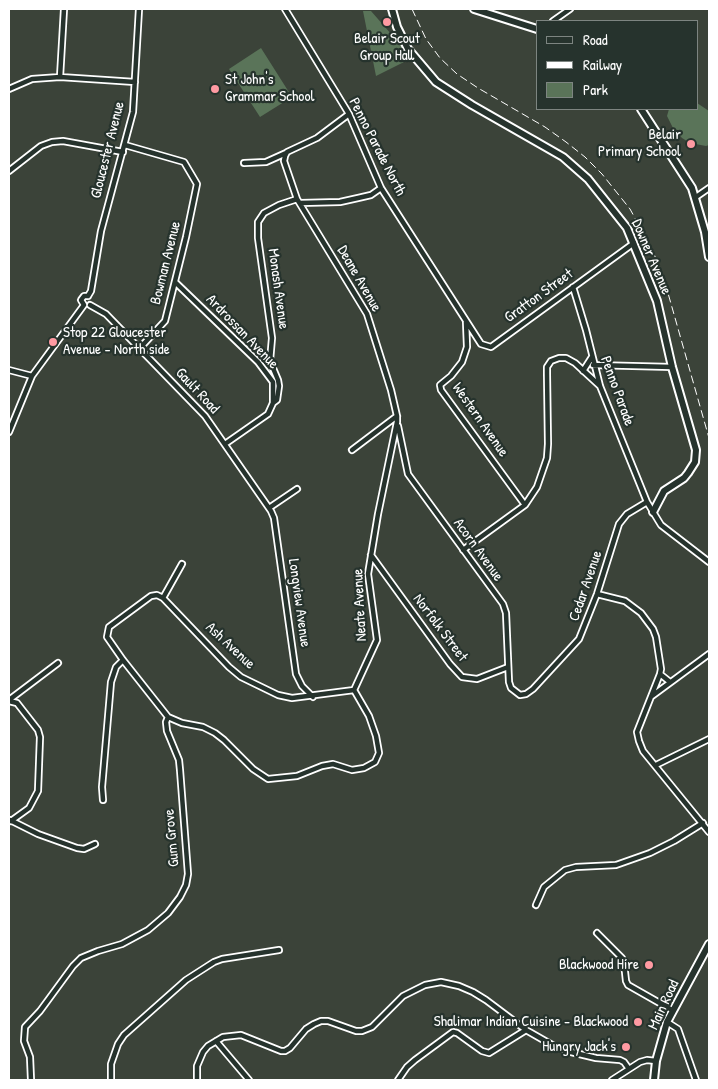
<!DOCTYPE html>
<style>
body{margin:0}
#map{position:relative;width:718px;height:1089px;overflow:hidden;background:#3b4339;font-family:"Patrick Hand",sans-serif}
canvas{display:block}
.frame{position:absolute;inset:0;border:10px solid #fff;pointer-events:none}
.legend{position:absolute;left:536px;top:20px;width:162px;height:90px;box-sizing:border-box;background:#26332d;border:1px solid #7d8581;margin:0;padding:6px 9px;list-style:none;font-size:15px;color:#fff}
.legend li{display:flex;align-items:center;gap:10px;height:25px}
.legend b{width:25px;border:1px solid #7d8581}
</style>
<div id="map">
<canvas width="718" height="1089"></canvas>
<div class="frame"></div>
<ul class="legend">
<li><b style="height:6px;background:#26332d"></b>Road</li>
<li><b style="height:6px;background:#fff"></b>Railway</li>
<li><b style="height:14px;background:#5a7459"></b>Park</li>
</ul>
</div>
<script>
const g = document.querySelector('canvas').getContext('2d');
g.lineJoin = 'round';
function paint(path, color) { g.fillStyle = color; g.fill(path, 'evenodd'); }
const poly = rows => new Path2D(rows.map(r => 'M' + r).join(''));
function strokePath(path, color, width, dash) { g.strokeStyle = color; g.lineWidth = width; g.lineCap = dash ? 'butt' : 'round'; g.setLineDash(dash || []); g.stroke(path); }
function write(font, color, halo, rows, align = 'center') {
  g.font = font + ' "Patrick Hand",sans-serif'; g.lineWidth = 4.5; g.setLineDash([]); g.textBaseline = 'middle'; g.strokeStyle = halo; g.fillStyle = color; for (const [text, x, y, turn = 0] of rows) {
    g.save(); g.translate(x, y); g.rotate((+turn || 0) * Math.PI / 180); g.textAlign = isNaN(turn) ? turn : align; if (halo) g.strokeText(text, 0, 0); g.fillText(text, 0, 0); g.restore();
  }
}
const green = poly([
 [363,11,371,11,412,58,376,76],
 [261,48,292,97,260,117,229,69],
 [697,103,709,111,709,145,706,146,690,143,682,138,673,128,667,116,669,109,697,109]
]);
const street = poly([
 [285,9,349,114,381,188,481,344,491,347,634,243],
 [553,21,570,9],
 [60,77,64,9],
 [9,89,32,79,60,77,135,82],
 [349,114,317,138,287,152,285,156,284,161,297,199,367,314,391,390,397,416,397,422,378,514,368,574,377,640,354,690,369,716,376,736,379,753,375,762,364,768,352,770,333,764,322,766,297,776,268,779,253,769,224,740,215,733,203,727,182,723,168,717,123,660,107,637,109,627,151,596,157,595,163,598,229,667,241,677,278,695,292,698,354,690],
 [125,145,184,162,197,184,186,237,165,321,139,349],
 [244,163,266,162,286,153],
 [9,171,41,146,52,142,63,141,123,152],
 [696,197,709,188],
 [300,203,340,202,358,198,371,195,381,188],
 [175,282,258,362,273,382,273,403,268,414,225,444],
 [573,287,586,330,600,386,647,502,661,525,709,562],
 [88,296,91,291,101,231,133,112,139,9],
 [84,305,81,300,84,296,88,296],
 [90,305,106,314,205,416,271,511,274,518,296,674,302,686,313,697],
 [466,322,467,347,462,362,451,376,440,385,441,390,525,505],
 [593,365,672,367],
 [9,370,32,376],
 [583,371,592,357],
 [273,403,277,400,279,386,278,380,270,361,272,338,258,238,258,222,264,213,279,205,297,199],
 [398,426,408,474,503,604,506,613,509,682,511,688,520,695,526,694,533,689,579,639,597,594,619,524,627,514,647,502],
 [9,432,32,376,84,305],
 [352,450,397,416],
 [269,508,297,489],
 [463,550,525,505,537,487,547,458,548,444,547,374,547,367,551,361,559,358,566,358,575,363,600,386],
 [371,555,450,664,462,677,477,679,508,667],
 [597,594,625,601,641,613,653,629,656,637,661,669,660,674,670,682],
 [163,598,182,564],
 [660,674,637,732,639,741,643,751,709,832],
 [652,696,709,654],
 [9,700,58,663],
 [9,701,17,703,38,730,40,737,38,791,29,808,11,821],
 [656,765,709,739],
 [103,800,102,787,111,682,116,667,123,660],
 [10,820,38,834,77,848,84,849,95,844],
 [536,905,544,887,565,870,576,867,616,865,650,853,674,841,703,823],
 [597,933,622,958,624,963,626,981,628,985,672,1010],
 [667,1022,678,1029,696,1080],
 [216,1041,249,1080],
 [31,1080,30,1057,24,1041,25,1027,40,1011,73,966,81,958,98,951,122,944,148,930,168,913,180,897,186,885,188,874,180,770,179,760,167,731,166,722,168,717],
 [111,1080,111,1064,118,1044,124,1035,186,980,214,962,222,959,279,950],
 [197,1080,197,1066,203,1052,208,1046,223,1037,241,1035,281,1051,285,1051,290,1048,306,1029,314,1024,321,1021,328,1021,356,1031,362,1031,372,1027,403,996,425,985,441,982,459,986,473,992,486,1000,526,1030,554,1046,571,1052,596,1058,620,1060,624,1062,629,1069],
 [398,1080,407,1067,415,1060,453,1032,457,1033,482,1051,489,1053,526,1030],
 [612,1080,640,1062,647,1060,656,1061]
]);
const secondary = poly([
 [392,9,397,27,408,49,436,82,472,105,563,157,588,179,627,228,657,301,672,367,696,450,695,462,688,473,684,478,664,491,653,512],
 [474,9,537,29],
 [641,109,692,188,705,232,709,257],
 [654,1080,656,1061,667,1022,709,944]
]);
const rail = poly([
 [412,9,426,39,440,58,457,74,478,88,545,127,566,142,585,157,602,174,630,209,652,249,664,279,709,438]
]);
const markers = [
 [387,22,5,"#ff9aa2"],
 [215,89,5,"#ff9aa2"],
 [691,144,5,"#ff9aa2"],
 [53,342,5,"#ff9aa2"],
 [649,965,5,"#ff9aa2"],
 [638,1022,5,"#ff9aa2"],
 [626,1047,5,"#ff9aa2"]
];
const poiNames = [
 ["Belair Scout",387,39,"center"],
 ["Group Hall",387,56,"center"],
 ["St John's",225,80,"left"],
 ["Grammar School",225,97,"left"],
 ["Belair",681,135],
 ["Primary School",681,152],
 ["Stop 22 Gloucester",63,333,"left"],
 ["Avenue - North side",63,350,"left"],
 ["Blackwood Hire",639,965],
 ["Shalimar Indian Cuisine - Blackwood",628,1022],
 ["Hungry Jack's",616,1047]
];
const streetNames = [
 ["Penno Parade North",377,147,63],
 ["Gloucester Avenue",108,150,-76],
 ["Downer Avenue",651,257,67],
 ["Bowman Avenue",166,263,-76],
 ["Deane Avenue",359,279,60],
 ["Monash Avenue",278,289,82],
 ["Gratton Street",539,296,-36],
 ["Ardrossan Avenue",242,332,46],
 ["Gault Road",197,391,47],
 ["Penno Parade",617,391,70],
 ["Western Avenue",480,420,55],
 ["Acorn Avenue",478,550,54],
 ["Cedar Avenue",586,586,-71],
 ["Longview Avenue",299,603,82],
 ["Neate Avenue",360,605,-93],
 ["Norfolk Street",440,628,53],
 ["Ash Avenue",230,646,43],
 ["Gum Grove",172,838,-95],
 ["Main Road",664,1005,-65]
];
paint(green, '#5a7459');
strokePath(street, '#fff', 8);
strokePath(secondary, '#fff', 10);
strokePath(street, '#26332d', 4.5);
strokePath(secondary, '#26332d', 6);
strokePath(rail, '#fff', 1, [8, 4]);
for (const [x, y, r, color] of markers) { const dot = new Path2D(); dot.arc(x, y, r, 0, 2 * Math.PI); g.fillStyle = color; g.fill(dot); strokePath(dot, '#26332d', 2); }
write('15px', '#fff', '#26332d', poiNames, 'right');
write('15px', '#fff', '#26332d', streetNames);
</script>
